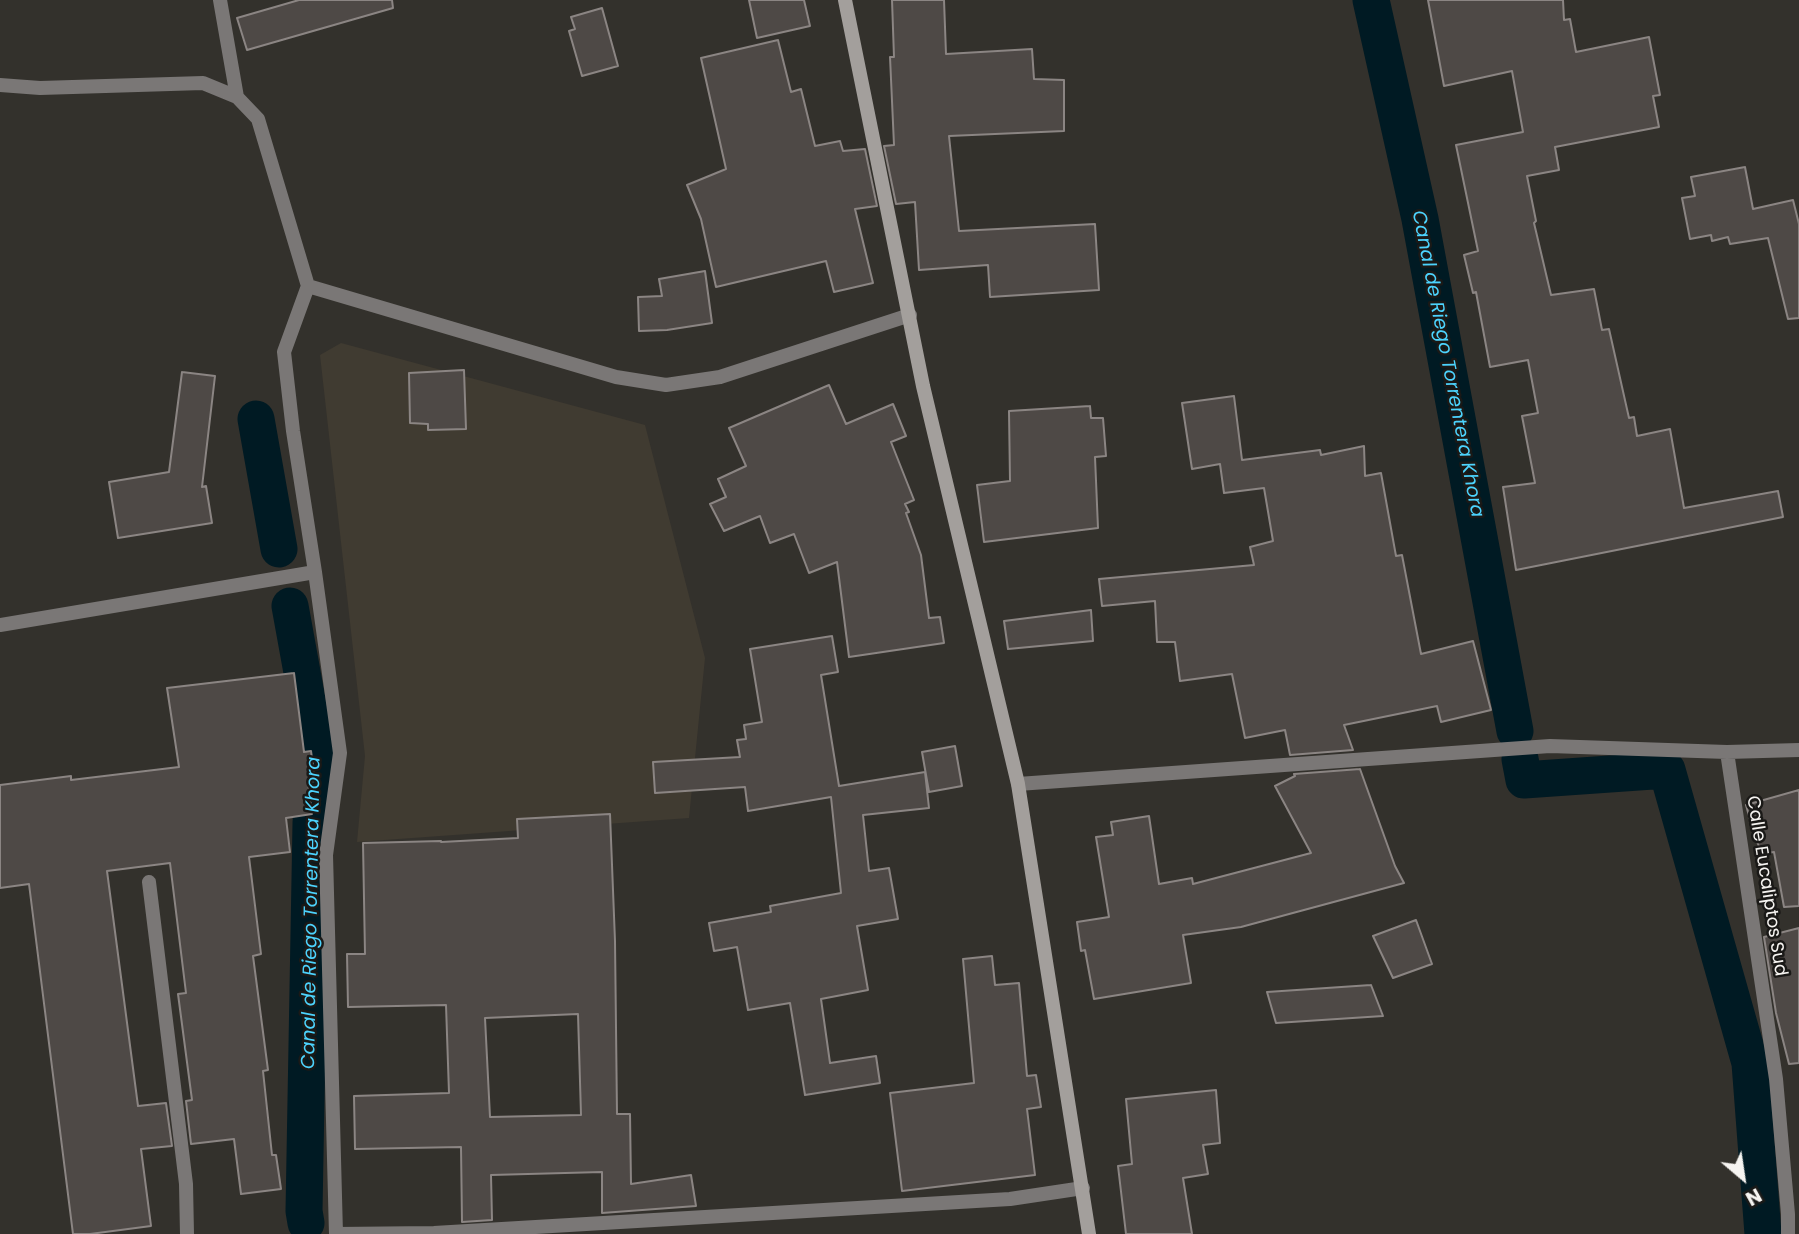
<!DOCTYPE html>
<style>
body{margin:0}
#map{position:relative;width:1799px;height:1234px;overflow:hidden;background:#33312c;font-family:Poppins,sans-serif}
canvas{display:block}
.north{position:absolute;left:1708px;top:1143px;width:70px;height:70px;-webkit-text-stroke:5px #1a1917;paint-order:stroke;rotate:151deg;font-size:19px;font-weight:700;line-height:28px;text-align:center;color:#f6f4f1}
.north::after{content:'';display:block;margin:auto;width:24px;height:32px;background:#f6f4f1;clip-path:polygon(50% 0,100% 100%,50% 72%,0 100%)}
</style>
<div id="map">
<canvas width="1799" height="1234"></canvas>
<div class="north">N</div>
</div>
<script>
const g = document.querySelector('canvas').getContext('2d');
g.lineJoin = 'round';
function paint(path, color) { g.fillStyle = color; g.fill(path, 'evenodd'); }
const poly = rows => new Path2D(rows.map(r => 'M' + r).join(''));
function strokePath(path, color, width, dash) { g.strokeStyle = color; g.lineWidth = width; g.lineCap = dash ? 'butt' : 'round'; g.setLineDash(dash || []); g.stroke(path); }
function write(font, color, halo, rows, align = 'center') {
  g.font = font + ' Poppins,sans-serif'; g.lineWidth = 5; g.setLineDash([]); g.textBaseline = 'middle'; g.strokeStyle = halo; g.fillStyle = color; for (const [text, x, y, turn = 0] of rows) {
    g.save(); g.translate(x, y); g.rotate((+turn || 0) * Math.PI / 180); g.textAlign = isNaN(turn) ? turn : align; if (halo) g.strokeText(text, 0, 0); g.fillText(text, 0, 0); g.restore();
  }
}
const built = poly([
 [341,343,645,425,705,658,689,818,357,842,365,756,320,355]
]);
const canal = poly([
 [1371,0,1420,219,1515,731],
 [256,419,279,549],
 [290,606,317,755,311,823,304,1211,306,1223],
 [1520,759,1524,780,1667,770,1750,1063,1763,1234]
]);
const building = poly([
 [299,0,392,0,393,8,247,50,237,18,299,0],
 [749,0,804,0,810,26,757,38,749,0],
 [892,0,944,0,946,54,1032,49,1034,79,1064,80,1064,131,949,136,959,231,1095,224,1099,290,990,297,988,265,919,270,915,202,896,204,884,146,894,145,890,57,894,57,892,0],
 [1428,0,1563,0,1564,20,1570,19,1576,52,1649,37,1660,95,1653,96,1659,127,1555,147,1559,170,1527,176,1536,221,1534,223,1551,295,1594,289,1602,330,1609,329,1629,418,1634,417,1637,436,1670,429,1684,508,1778,491,1783,517,1516,570,1503,487,1535,483,1522,416,1538,413,1528,360,1490,367,1476,292,1473,293,1464,255,1478,251,1456,145,1523,132,1512,71,1444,86,1428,0],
 [602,8,618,66,582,76,569,31,575,29,571,17,602,8],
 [778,40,791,92,801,89,815,146,840,141,843,151,865,149,877,206,855,209,873,283,834,292,826,261,716,287,701,219,687,185,726,169,701,58,778,40],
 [1745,167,1753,209,1793,200,1799,224,1799,318,1788,319,1768,238,1730,244,1728,237,1712,241,1711,235,1690,239,1682,198,1695,196,1691,177,1745,167],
 [705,271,712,323,667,330,639,331,638,297,662,296,659,279,705,271],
 [464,370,466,429,428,430,428,424,410,423,409,373,464,370],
 [182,372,215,376,202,487,206,486,212,523,118,538,109,482,169,472,182,372],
 [829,385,846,424,893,404,906,436,891,442,914,500,905,504,909,512,906,513,921,555,929,618,940,617,944,643,849,657,837,562,809,573,794,534,770,543,760,516,724,531,710,504,726,497,718,479,746,466,729,428,829,385],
 [1234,396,1242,460,1320,450,1321,455,1364,446,1365,476,1381,473,1396,556,1402,555,1421,654,1473,641,1491,710,1441,722,1437,706,1344,725,1353,750,1290,755,1285,730,1245,738,1232,674,1180,681,1175,642,1157,642,1155,601,1102,606,1099,579,1254,565,1250,547,1273,541,1264,488,1224,493,1220,464,1192,469,1182,403,1234,396],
 [1090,406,1091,418,1103,418,1106,456,1095,457,1098,528,984,542,977,485,1010,481,1009,411,1090,406],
 [1091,610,1093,641,1008,649,1004,621,1091,610],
 [832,636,838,672,821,675,839,786,925,772,929,808,863,815,869,871,889,868,898,919,857,926,868,990,821,999,830,1063,876,1056,880,1083,805,1095,790,1003,748,1010,737,947,714,951,709,923,771,912,770,906,841,893,831,797,748,811,745,787,655,793,653,762,740,757,737,740,746,739,744,725,762,722,750,649,832,636],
 [294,673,304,752,311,751,315,781,308,782,312,814,286,818,290,852,249,857,261,954,253,956,268,1070,263,1071,272,1155,276,1155,281,1189,241,1194,234,1139,191,1144,186,1101,192,1100,178,994,186,993,170,863,107,871,138,1106,166,1103,172,1146,141,1149,151,1226,90,1234,73,1234,29,884,0,888,0,785,71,776,71,780,179,767,167,688,294,673],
 [955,746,962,786,929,792,922,752,955,746],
 [1360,769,1395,866,1404,883,1241,927,1183,935,1191,983,1094,999,1085,950,1081,951,1077,922,1109,917,1096,837,1113,835,1111,822,1149,816,1159,884,1192,878,1193,884,1311,853,1275,786,1295,776,1294,774,1360,769],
 [1799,790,1799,906,1784,907,1774,852,1762,854,1754,834,1746,805,1799,790],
 [610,814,615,941,617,1114,630,1114,631,1184,691,1175,696,1206,602,1213,602,1172,491,1175,492,1220,462,1222,461,1147,355,1149,354,1096,449,1093,446,1005,348,1007,347,954,365,954,363,843,441,841,441,842,518,838,517,819,610,814],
 [578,1014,581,1115,490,1117,485,1018,578,1014],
 [1416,920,1432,964,1393,978,1373,936,1416,920],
 [1799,928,1799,1063,1789,1064,1776,1013,1764,937,1799,928],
 [992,956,995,985,1019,983,1027,1076,1036,1075,1041,1107,1027,1109,1035,1175,902,1191,890,1093,974,1083,963,959,992,956],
 [1371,985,1383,1016,1276,1023,1267,992,1371,985],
 [1216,1090,1220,1143,1203,1145,1208,1174,1183,1178,1192,1234,1126,1234,1118,1166,1132,1164,1126,1099,1216,1090]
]);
const minor = poly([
 [220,0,237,97],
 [0,85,40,88,203,83,237,97,258,119,308,286,284,352,293,431,315,572,340,753,326,855,336,1234],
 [308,286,616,377,666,385,720,377,910,315],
 [0,625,315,572],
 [1727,752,1776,1079,1788,1214,1788,1234],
 [1018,784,1550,746,1727,752,1799,750],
 [149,882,186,1184,187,1234],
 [336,1234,434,1233,1010,1199,1083,1188]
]);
const secondary = poly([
 [845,0,923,386,1018,784,1089,1234]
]);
const streetNames = [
 ["Calle Eucaliptos Sud",1766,886,81]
];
const waterNames = [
 ["Canal de Riego Torrentera Khora",1447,364,79],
 ["Canal de Riego Torrentera Khora",312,913,-89]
];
paint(built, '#403b31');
strokePath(canal, '#001a23', 37);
paint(building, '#4e4946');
strokePath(building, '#8b8583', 2);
strokePath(minor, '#7a7776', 14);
strokePath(secondary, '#a39f9c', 14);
write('18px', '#f6f4f1', '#1a1917', streetNames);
write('italic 19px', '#4cd3fd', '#1a1917', waterNames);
</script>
